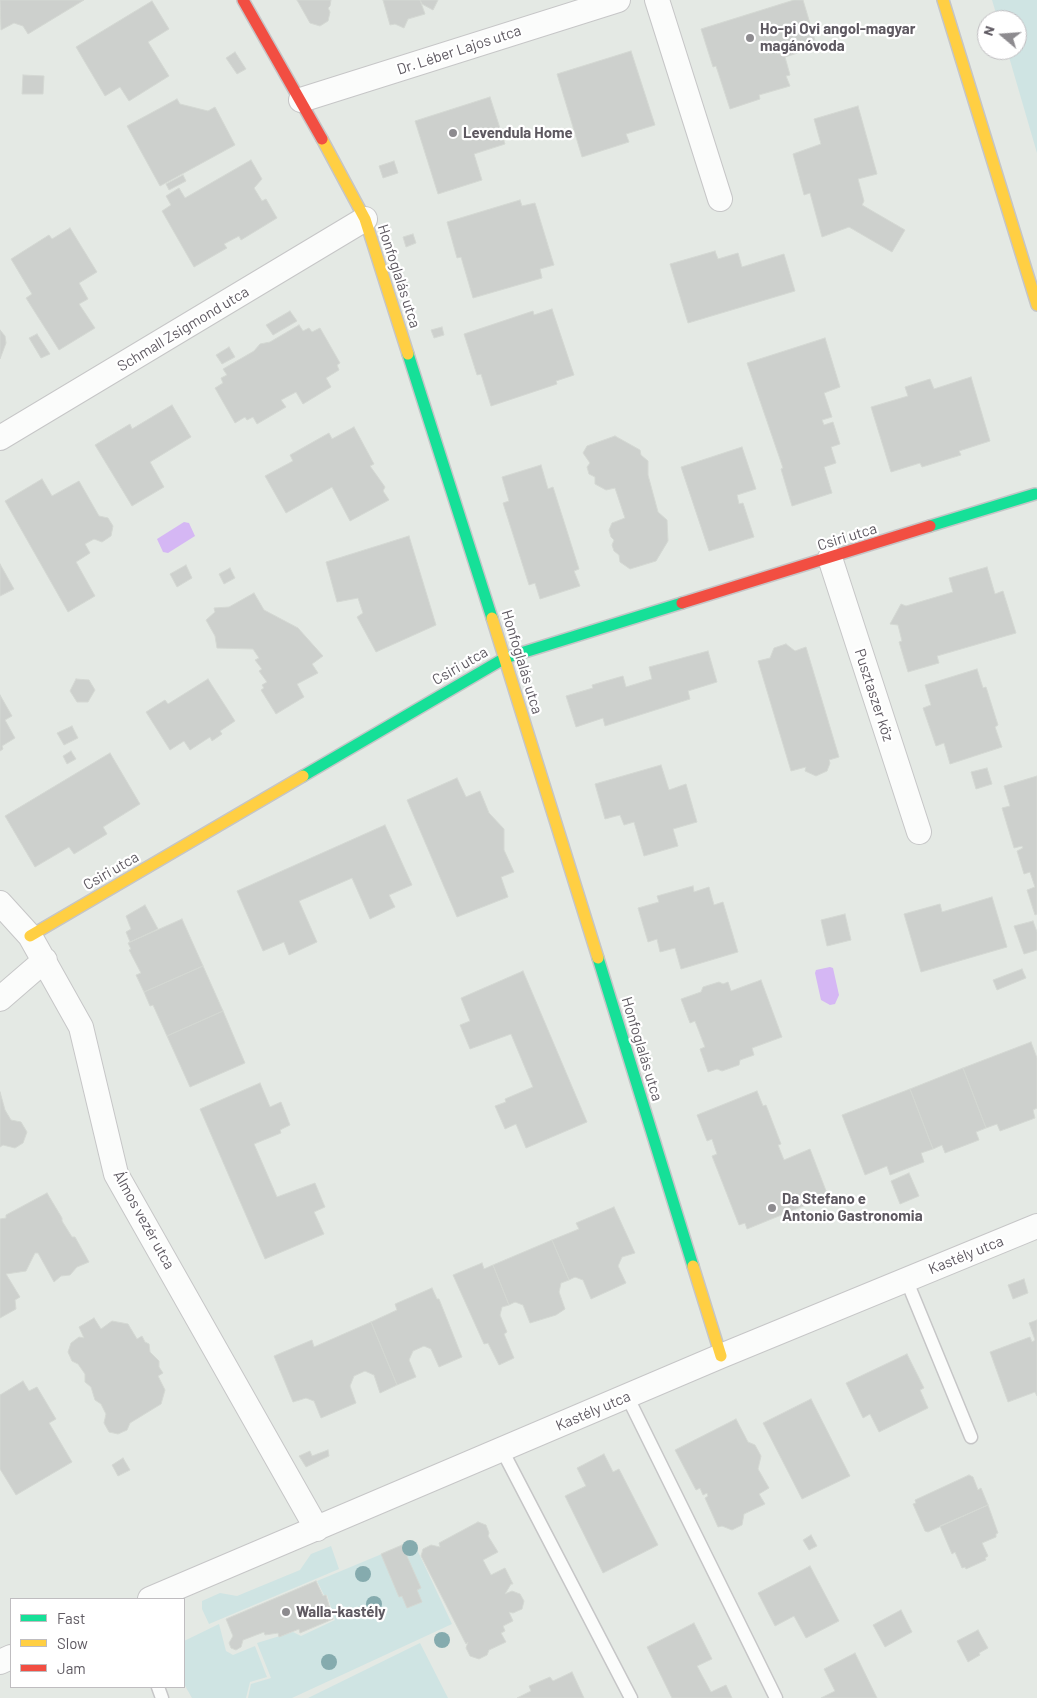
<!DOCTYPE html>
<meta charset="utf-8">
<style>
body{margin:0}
#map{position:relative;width:1037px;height:1698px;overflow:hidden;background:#e4e9e4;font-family:Barlow,sans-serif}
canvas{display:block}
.legend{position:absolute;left:10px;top:1598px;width:175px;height:90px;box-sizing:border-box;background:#fff;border:1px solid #bfbdc0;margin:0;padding:6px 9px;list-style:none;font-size:15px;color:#5e5961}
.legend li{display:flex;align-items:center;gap:10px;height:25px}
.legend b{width:25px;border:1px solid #bfbdc0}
.north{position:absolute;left:977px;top:10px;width:50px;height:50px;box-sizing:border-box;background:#fff;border:1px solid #bfbdc0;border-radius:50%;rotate:288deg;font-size:14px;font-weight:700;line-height:20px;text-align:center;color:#5e5961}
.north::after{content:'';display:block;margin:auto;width:18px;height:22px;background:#8d8b8f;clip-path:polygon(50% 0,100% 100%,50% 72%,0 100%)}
</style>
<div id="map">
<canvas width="1037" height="1698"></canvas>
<ul class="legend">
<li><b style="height:6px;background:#16e098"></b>Fast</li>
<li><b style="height:6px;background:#ffcf43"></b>Slow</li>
<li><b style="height:6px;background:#f24e42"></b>Jam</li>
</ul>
<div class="north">N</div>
</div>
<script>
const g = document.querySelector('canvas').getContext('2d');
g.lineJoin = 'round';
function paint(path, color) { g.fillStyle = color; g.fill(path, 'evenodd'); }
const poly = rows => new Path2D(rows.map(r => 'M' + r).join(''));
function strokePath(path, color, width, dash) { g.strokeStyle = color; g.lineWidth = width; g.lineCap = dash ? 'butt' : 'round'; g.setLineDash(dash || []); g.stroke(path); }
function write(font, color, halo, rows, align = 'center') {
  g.font = font + ' Barlow,sans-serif'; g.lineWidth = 4.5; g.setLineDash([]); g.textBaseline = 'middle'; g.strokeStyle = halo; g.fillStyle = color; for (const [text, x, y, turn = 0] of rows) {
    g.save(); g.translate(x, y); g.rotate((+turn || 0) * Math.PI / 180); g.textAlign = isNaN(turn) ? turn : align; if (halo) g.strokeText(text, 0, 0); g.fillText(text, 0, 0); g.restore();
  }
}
const green = poly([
 [992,0,1037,0,1037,153,1007,50,1017,50,1017,20,998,20],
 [413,1541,452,1624,292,1698,248,1698,251,1684,271,1678,257,1643,293,1632,301,1636,335,1620,327,1595,324,1595,317,1581],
 [331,1546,339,1569,209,1624,202,1609,202,1601,220,1593,237,1596,300,1570,311,1554],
 [219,1624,226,1651,233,1655,255,1646,267,1677,250,1682,246,1698,192,1698,184,1684,184,1641],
 [420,1643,448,1698,308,1698]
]);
const water = poly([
 [184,522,189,523,195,536,168,553,163,552,157,539],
 [830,967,833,968,839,995,835,1004,830,1005,821,1000,815,973,816,970]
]);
const building = poly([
 [0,0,84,0,28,34,23,26,14,23,1,30,0,0],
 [297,0,331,0,330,6,328,8,330,12,328,21,320,26,310,23,297,0],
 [383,0,420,0,425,14,408,19,404,28,395,24,390,25,383,0],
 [420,0,438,0,433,10,422,4,420,0],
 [794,0,803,0,817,47,785,57,790,75,786,76,790,86,759,95,760,99,730,109,716,66,713,67,701,29,794,0],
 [152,1,169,29,148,42,169,76,129,101,120,87,105,96,76,47,152,1],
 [631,51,655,125,626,134,629,142,582,157,557,74,631,51],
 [235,52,246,69,237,74,226,58,235,52],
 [23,75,44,76,43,94,22,94,23,75],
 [490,97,505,144,474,154,482,180,438,194,415,121,490,97],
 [177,99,180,104,208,111,215,107,235,145,160,186,127,126,177,99],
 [858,106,877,174,858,179,864,201,862,205,905,230,892,252,849,227,822,237,810,193,804,195,793,154,821,144,814,119,858,106],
 [251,160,262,179,254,188,262,201,266,199,277,218,241,240,239,236,224,244,227,248,194,267,162,211,171,205,166,196,179,188,185,198,251,160],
 [394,161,398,173,383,178,379,166,394,161],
 [183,175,186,181,169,190,166,184,183,175],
 [520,200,522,206,535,203,554,265,540,269,542,278,473,298,461,257,457,258,447,222,520,200],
 [70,228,97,272,79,283,88,299,79,304,95,328,59,350,26,298,32,294,11,259,49,235,52,239,70,228],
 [413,234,416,243,406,247,403,237,413,234],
 [715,251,718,259,738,253,742,267,784,254,795,291,688,323,670,264,715,251],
 [552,309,574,375,556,381,557,384,491,406,481,374,477,375,464,334,533,311,534,315,552,309],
 [290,311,297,321,273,335,266,325,290,311],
 [299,325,303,331,309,328,312,332,320,328,340,363,337,365,339,370,326,378,331,387,303,404,296,392,281,400,286,407,257,424,253,417,247,420,245,417,235,423,215,388,223,383,221,378,227,375,223,369,254,351,260,344,270,342,299,325],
 [442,327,444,335,434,338,431,330,442,327],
 [0,330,5,336,6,343,0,359,0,330],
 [37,334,50,354,41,358,29,338,37,334],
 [825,338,840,387,824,393,832,417,822,420,824,425,833,422,840,444,831,447,836,463,824,467,832,493,792,506,781,469,783,468,747,363,825,338],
 [229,347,235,357,222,364,216,355,229,347],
 [971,377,990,441,959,451,961,455,922,467,920,463,891,472,871,407,908,396,905,387,930,379,934,389,971,377],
 [172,405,191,437,150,462,164,487,132,506,95,445,130,424,132,429,172,405],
 [354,427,374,464,370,466,385,487,383,491,389,500,350,521,332,487,286,513,265,476,293,461,290,455,329,433,332,439,354,427],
 [615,436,640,450,641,455,648,461,648,475,658,512,667,520,668,541,656,561,630,569,620,562,619,555,614,551,612,545,614,540,611,537,609,530,612,523,625,518,615,488,606,490,595,484,595,477,589,474,587,467,590,463,583,453,587,446,615,436],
 [742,447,756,489,737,495,739,504,743,503,754,537,709,551,681,467,742,447],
 [541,465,548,489,553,487,579,569,574,571,580,586,540,599,535,583,529,585,503,503,509,501,502,477,541,465],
 [42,479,52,496,79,481,99,516,108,518,113,526,111,536,102,542,94,539,85,544,90,553,76,562,95,596,68,612,5,501,42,479],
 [409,536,436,625,376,652,357,617,363,613,358,598,337,602,326,562,409,536],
 [0,564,14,589,0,596,0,564],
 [186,565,192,578,177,587,170,574,186,565],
 [987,567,995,594,1003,591,1016,633,937,656,939,663,908,672,899,642,902,641,898,625,890,624,901,604,906,606,953,592,949,578,987,567],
 [230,568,235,578,224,584,219,574,230,568],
 [254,593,264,610,298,628,323,656,312,664,318,673,297,684,304,697,276,714,261,690,264,688,262,685,267,682,259,671,262,669,255,660,259,658,253,649,217,648,215,636,206,620,215,612,214,608,229,607,254,593],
 [786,644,795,651,806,647,839,757,829,760,830,763,827,771,816,776,805,771,806,767,791,771,758,661,770,658,774,648,786,644],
 [708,651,717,682,688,691,690,699,605,726,603,718,576,727,566,696,593,688,592,685,623,676,626,687,652,679,649,667,708,651],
 [977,669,983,688,986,687,998,725,995,727,1002,747,950,764,944,743,936,746,923,708,931,705,925,685,977,669],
 [76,679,89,680,95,690,88,702,77,702,70,691,76,679],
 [208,679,235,721,220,731,222,734,212,741,210,737,190,750,184,741,170,750,146,712,165,700,168,704,208,679],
 [0,695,12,716,5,720,15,738,2,746,3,749,0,751,0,695],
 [72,726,78,738,64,745,57,733,72,726],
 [71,751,76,759,67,764,63,756,71,751],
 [110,753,140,804,103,827,107,834,74,854,69,847,35,867,5,816,110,753],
 [661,765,669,790,686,784,697,822,673,829,678,846,644,856,634,822,624,825,620,815,605,819,595,784,661,765],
 [987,768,992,784,976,789,971,772,987,768],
 [1037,776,1037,914,1035,915,1027,890,1035,887,1030,872,1024,874,1017,851,1023,848,1022,846,1014,848,1002,808,1010,806,1004,786,1037,776],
 [457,778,466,797,480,791,489,813,504,829,504,850,514,872,501,877,508,897,457,917,407,800,457,778],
 [385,825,412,885,389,895,395,907,370,919,352,878,299,901,317,942,289,955,284,942,263,951,237,891,385,825],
 [693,886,694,892,709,887,714,905,723,902,738,952,681,969,675,948,660,952,657,939,648,942,638,908,659,902,657,896,693,886],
 [992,897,1007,947,921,972,904,914,940,904,942,912,992,897],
 [145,905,158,929,130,942,126,932,131,929,126,916,145,905],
 [845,914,851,940,827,946,821,920,845,914],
 [182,919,203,966,144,992,136,975,141,973,129,950,131,949,128,943,182,919],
 [1033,921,1037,932,1037,950,1024,954,1014,926,1033,921],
 [203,966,223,1011,167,1036,153,1005,150,1006,144,992,203,966],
 [1022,969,1026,978,997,990,993,980,1022,969],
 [523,971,587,1122,526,1148,516,1124,505,1129,495,1106,506,1102,505,1099,533,1087,511,1034,470,1049,460,1025,470,1021,461,998,523,971],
 [761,980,782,1037,752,1048,754,1055,740,1060,739,1065,722,1071,717,1069,708,1072,700,1049,705,1047,695,1021,690,1023,681,999,701,992,703,987,719,982,723,984,728,982,731,991,761,980],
 [223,1011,245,1063,190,1087,167,1036,223,1011],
 [1031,1042,1037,1058,1037,1108,1033,1110,1035,1118,1000,1131,997,1124,986,1128,963,1068,1031,1042],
 [963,1068,986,1128,976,1132,979,1140,945,1153,942,1145,933,1149,910,1089,963,1068],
 [260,1083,270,1107,281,1102,290,1125,280,1130,281,1133,254,1144,277,1197,315,1183,325,1207,314,1212,324,1234,265,1259,200,1109,260,1083],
 [910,1089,933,1149,921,1153,924,1162,890,1175,887,1166,865,1175,842,1115,910,1089],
 [757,1091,763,1106,766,1105,781,1144,778,1145,784,1160,810,1149,828,1196,747,1229,745,1223,739,1225,712,1156,717,1154,712,1139,707,1141,697,1115,757,1091],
 [0,1092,5,1110,11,1120,21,1122,27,1132,23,1143,15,1148,3,1145,0,1147,0,1092],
 [909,1173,919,1196,900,1204,891,1181,909,1173],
 [47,1193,62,1218,62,1221,72,1237,75,1237,89,1262,77,1267,70,1275,61,1276,54,1282,38,1253,35,1253,26,1271,6,1274,20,1297,15,1300,16,1309,0,1318,0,1219,6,1218,6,1215,47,1193],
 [614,1207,635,1253,622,1257,618,1266,626,1283,591,1299,583,1280,575,1277,569,1280,552,1240,579,1229,576,1223,614,1207],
 [552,1240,569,1280,561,1283,559,1292,565,1309,556,1315,530,1323,523,1305,515,1302,509,1305,493,1265,552,1240],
 [482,1263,484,1269,493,1265,509,1305,502,1307,500,1315,507,1332,504,1334,514,1358,499,1365,488,1343,484,1344,453,1275,482,1263],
 [1024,1279,1028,1293,1013,1299,1008,1285,1024,1279],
 [432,1288,437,1299,439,1299,462,1357,439,1367,431,1349,424,1346,413,1351,409,1360,416,1377,397,1385,371,1322,397,1310,395,1304,432,1288],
 [94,1318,101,1329,112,1321,128,1324,137,1339,142,1336,145,1342,149,1344,150,1352,159,1361,159,1367,163,1373,158,1376,165,1390,161,1404,130,1423,127,1430,118,1434,109,1432,104,1423,106,1414,101,1404,95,1400,91,1387,85,1382,85,1374,78,1364,72,1361,68,1352,71,1343,79,1337,84,1338,79,1327,94,1318],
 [1037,1320,1037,1396,1035,1392,1008,1402,990,1352,1030,1337,1032,1342,1035,1340,1029,1323,1037,1320],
 [371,1322,397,1385,380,1393,374,1375,365,1371,354,1376,350,1386,356,1403,321,1418,314,1401,306,1398,293,1402,274,1356,312,1340,314,1347,371,1322],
 [907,1354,924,1388,920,1390,928,1408,879,1432,870,1414,863,1418,846,1383,907,1354],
 [23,1381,29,1391,37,1387,56,1419,49,1423,72,1462,16,1495,0,1469,0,1395,23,1381],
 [811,1399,850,1476,802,1499,763,1423,811,1399],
 [736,1419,748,1442,755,1445,761,1456,758,1469,769,1488,759,1494,765,1504,744,1514,742,1525,732,1530,722,1526,718,1527,705,1498,708,1496,707,1493,703,1495,700,1488,696,1490,675,1450,736,1419],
 [328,1450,329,1456,306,1467,299,1456,310,1451,312,1456,328,1450],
 [604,1454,613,1472,619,1469,658,1545,603,1573,565,1496,586,1486,577,1468,604,1454],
 [123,1458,130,1470,118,1476,112,1465,123,1458],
 [969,1475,973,1477,978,1490,981,1488,988,1505,928,1532,925,1531,913,1504,916,1503,915,1500,969,1475],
 [988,1505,998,1533,996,1534,996,1537,982,1543,988,1556,985,1558,986,1560,966,1569,965,1567,962,1568,955,1552,952,1554,940,1526,988,1505],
 [478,1522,486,1525,489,1533,488,1536,498,1552,483,1560,491,1575,505,1568,513,1584,511,1584,505,1594,512,1591,520,1594,524,1601,522,1609,513,1613,509,1612,513,1621,503,1626,505,1631,501,1633,506,1642,489,1650,487,1655,479,1659,470,1656,466,1648,468,1642,466,1644,421,1556,423,1549,431,1545,440,1547,439,1543,478,1522],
 [811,1535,817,1546,809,1550,803,1540,811,1535],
 [402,1545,421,1588,417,1590,422,1602,407,1608,402,1596,399,1597,381,1554,402,1545],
 [810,1566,839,1621,806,1638,794,1616,775,1626,758,1593,810,1566],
 [316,1581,323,1596,326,1595,333,1619,300,1633,299,1629,279,1637,278,1633,265,1635,264,1632,243,1640,241,1647,236,1650,231,1648,229,1643,233,1636,226,1619,316,1581],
 [901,1610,912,1632,885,1647,873,1625,901,1610],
 [694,1623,712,1659,697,1666,711,1692,726,1685,732,1698,672,1698,647,1647,694,1623],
 [978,1630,988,1648,979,1653,980,1655,968,1662,957,1641,978,1630],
 [855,1653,877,1698,821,1698,835,1691,824,1669,855,1653],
 [572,1672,584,1698,517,1698,531,1691,529,1686,550,1677,553,1681,572,1672]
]);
const lane = poly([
 [906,1279,971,1437],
 [627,1396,776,1698],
 [502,1450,631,1698],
 [158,1687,162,1698]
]);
const street = poly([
 [657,0,720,199],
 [301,100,618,0],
 [0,438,365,219],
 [830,558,919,832],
 [0,903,30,936,81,1027,116,1174,317,1529],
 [0,999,45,960],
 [150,1599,721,1356,1037,1226],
 [0,1662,11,1657]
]);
const fast = poly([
 [408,354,492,618],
 [930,526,1035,494],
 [303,776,505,658,682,603],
 [598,958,693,1266]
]);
const slow = poly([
 [943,0,1037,305],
 [322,139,365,219,408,354],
 [492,618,598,958],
 [30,936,303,776],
 [693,1266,721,1356]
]);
const jam = poly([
 [243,0,322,139],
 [682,603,930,526]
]);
const trees = [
 [410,1548],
 [363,1574],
 [374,1604],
 [442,1640],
 [329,1662]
];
const markers = [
 [750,38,5,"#8d8b8f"],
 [453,133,5,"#8d8b8f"],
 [772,1208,5,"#8d8b8f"],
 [286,1612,5,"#8d8b8f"]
];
const poiNames = [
 ["Ho-pi Ovi angol-magyar",760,29],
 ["magánóvoda",760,46],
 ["Levendula Home",463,133],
 ["Da Stefano e",782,1199],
 ["Antonio Gastronomia",782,1216],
 ["Walla-kastély",296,1612]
];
const streetNames = [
 ["Dr. Léber Lajos utca",459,50,-18],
 ["Honfoglalás utca",399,276,72],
 ["Schmall Zsigmond utca",183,329,-31],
 ["Csiri utca",847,537,-17],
 ["Honfoglalás utca",522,662,73],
 ["Csiri utca",460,666,-30],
 ["Pusztaszer köz",874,695,72],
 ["Csiri utca",111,871,-30],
 ["Honfoglalás utca",642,1049,73],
 ["Álmos vezér utca",144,1220,61],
 ["Kastély utca",966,1255,-22],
 ["Kastély utca",593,1411,-23]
];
paint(green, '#cfe4e3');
paint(water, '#d5b7f4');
paint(building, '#cdd0cd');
strokePath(building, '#d4d8d3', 1);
strokePath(lane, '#c6c6c7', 15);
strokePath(street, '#c6c6c7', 26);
strokePath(fast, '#c5c5c7', 14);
strokePath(slow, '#c5c5c7', 14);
strokePath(jam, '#c5c5c7', 14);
strokePath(lane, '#fbfcfb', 12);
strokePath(street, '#fbfcfb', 24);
strokePath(fast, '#16e098', 11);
strokePath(slow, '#ffcf43', 11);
strokePath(jam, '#f24e42', 11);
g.fillStyle = '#85abae';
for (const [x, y] of trees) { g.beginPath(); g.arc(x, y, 8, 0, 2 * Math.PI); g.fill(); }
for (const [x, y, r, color] of markers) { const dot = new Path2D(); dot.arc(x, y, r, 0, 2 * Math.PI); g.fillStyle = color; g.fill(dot); strokePath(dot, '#fff', 2); }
write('bold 15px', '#5e5961', '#fff', poiNames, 'left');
write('15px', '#5e5961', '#fff', streetNames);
</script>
